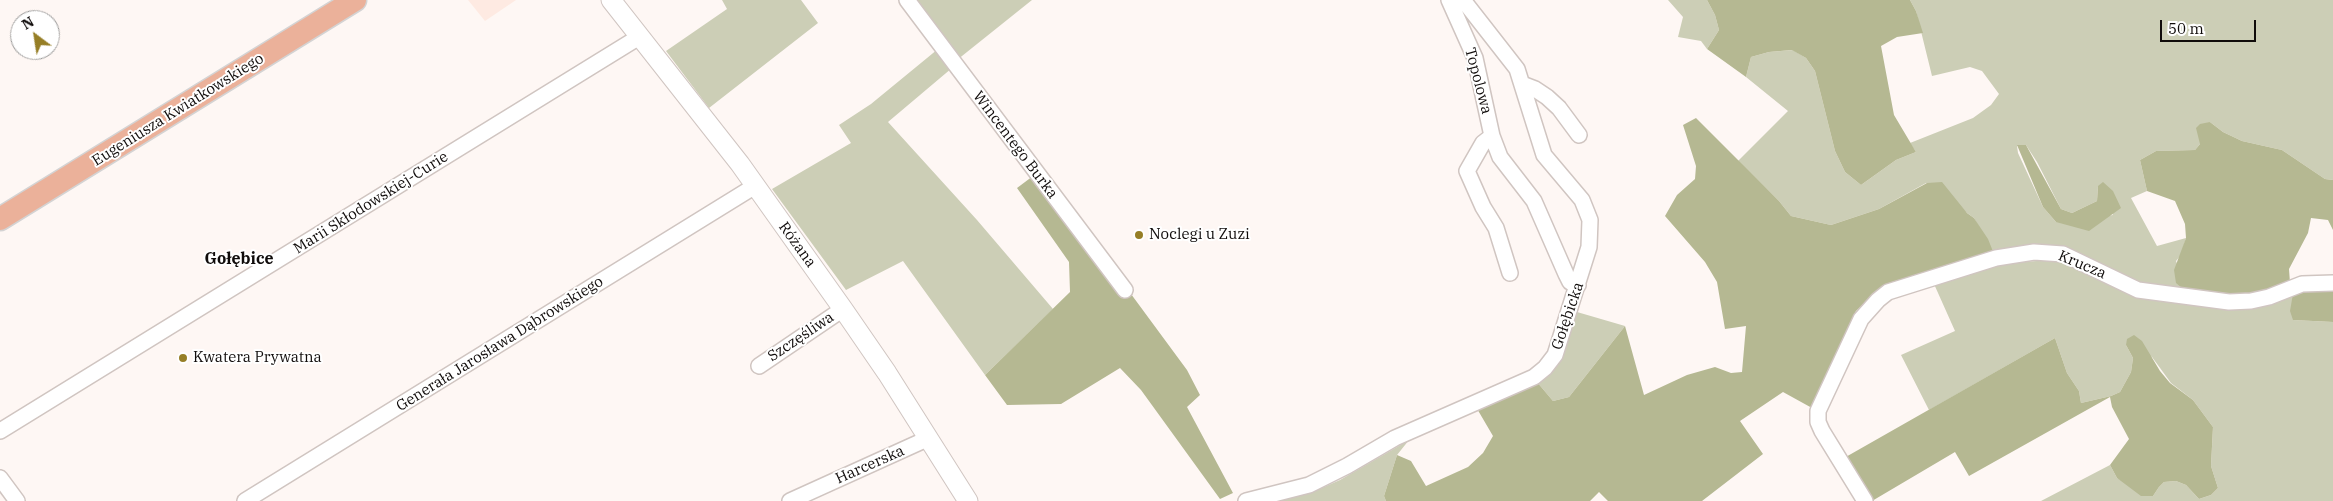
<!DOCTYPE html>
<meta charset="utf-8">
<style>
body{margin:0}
#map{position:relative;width:2333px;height:501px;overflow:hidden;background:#fef7f4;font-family:"IBM Plex Serif",serif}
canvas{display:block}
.north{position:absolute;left:10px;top:10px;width:50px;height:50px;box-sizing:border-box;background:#fff;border:1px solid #9f9e9d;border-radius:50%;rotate:329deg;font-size:14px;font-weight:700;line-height:20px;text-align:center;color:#100c0b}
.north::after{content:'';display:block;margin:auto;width:18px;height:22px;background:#967e26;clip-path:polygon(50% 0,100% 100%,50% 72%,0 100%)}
.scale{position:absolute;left:2160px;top:20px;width:96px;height:22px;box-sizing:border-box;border:2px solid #100c0b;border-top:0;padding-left:6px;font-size:15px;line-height:18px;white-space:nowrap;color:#100c0b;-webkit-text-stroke:4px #fff;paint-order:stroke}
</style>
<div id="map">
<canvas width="2333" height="501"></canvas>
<div class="north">N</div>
<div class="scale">50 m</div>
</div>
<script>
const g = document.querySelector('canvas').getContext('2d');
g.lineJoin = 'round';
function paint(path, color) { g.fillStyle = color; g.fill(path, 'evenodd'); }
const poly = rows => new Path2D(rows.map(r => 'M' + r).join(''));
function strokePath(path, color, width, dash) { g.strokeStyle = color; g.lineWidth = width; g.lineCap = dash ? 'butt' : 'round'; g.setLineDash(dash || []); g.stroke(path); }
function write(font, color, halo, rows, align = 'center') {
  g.font = font + ' "IBM Plex Serif",serif'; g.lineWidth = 4; g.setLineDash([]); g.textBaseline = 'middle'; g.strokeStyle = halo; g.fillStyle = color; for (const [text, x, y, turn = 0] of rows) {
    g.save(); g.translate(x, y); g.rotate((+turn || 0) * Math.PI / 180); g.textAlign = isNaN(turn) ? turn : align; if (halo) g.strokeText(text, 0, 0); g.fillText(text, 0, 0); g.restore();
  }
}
const commercial = poly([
 [468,0,516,0,485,21]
]);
const green = poly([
 [722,0,801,0,818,23,709,108,666,51,727,9],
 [914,0,1032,0,957,60],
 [1668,0,1707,0,1715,15,1719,30,1707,49,1701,41,1678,37,1683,17],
 [1910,0,2333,0,2333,180,2325,179,2282,150,2242,141,2223,132,2210,122,2200,144,2195,150,2156,151,2140,160,2147,191,2131,198,2157,246,2186,238,2181,255,2176,261,2187,292,2141,287,2070,251,1994,254,1974,218,1926,183,1879,209,1831,225,1791,216,1779,201,1738,161,1788,111,1746,77,1751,57,1769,52,1793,50,1806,58,1815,71,1835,151,1845,172,1861,185,1896,160,1916,152,1910,143,1973,118,1991,105,1999,94,1982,71,1970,67,1932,76,1916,11],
 [2026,145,2037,162,2061,209,2072,213,2097,201,2098,186,2113,215,2056,222,2043,207,2018,153,2017,146],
 [938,49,952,68,888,122,977,220,1053,309,985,375,903,261,846,290,772,189,851,143,839,125,871,104],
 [2050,260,2077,267,2141,295,2294,288,2293,320,2333,322,2333,501,2041,501,2110,465,2117,478,2153,496,2159,487,2164,482,2176,481,2186,485,2199,499,2211,495,2218,488,2211,466,2213,427,2193,400,2171,383,2152,357,2126,345,2133,358,2131,372,2120,392,2111,396,2081,403,2079,391,2067,373,2055,338,1929,410,1901,355,1955,331,1934,284,1995,264],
 [1577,312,1625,326,1569,397,1553,401,1537,382,1558,360],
 [1409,440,1397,455,1384,496,1386,501,1277,501,1310,493,1340,480]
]);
const forest = poly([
 [1707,0,1910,0,1916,11,1923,33,1897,37,1881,46,1894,115,1916,152,1896,160,1861,185,1845,172,1835,151,1815,71,1806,58,1792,50,1769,52,1751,57,1746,77,1707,49,1719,30,1715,15],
 [1696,118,1779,201,1791,216,1831,225,1879,209,1927,183,1942,182,1967,213,1974,218,1988,239,1994,254,1868,300,1856,311,1812,408,1783,392,1740,421,1763,454,1702,501,1608,501,1599,492,1590,501,1386,501,1384,496,1397,455,1411,461,1426,486,1468,467,1483,453,1493,436,1476,407,1537,382,1553,401,1569,397,1625,326,1644,395,1687,375,1715,367,1731,373,1742,372,1746,326,1725,329,1717,282,1705,262,1665,216,1677,195,1695,179,1696,166,1683,125],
 [2210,122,2223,132,2242,141,2282,150,2325,179,2333,180,2333,230,2328,220,2311,218,2308,233,2289,269,2290,283,2249,299,2187,292,2176,283,2174,270,2186,238,2185,224,2175,201,2147,191,2140,160,2156,151,2195,150,2200,144,2196,128,2200,124],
 [2017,145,2026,145,2061,209,2072,213,2097,201,2098,186,2103,182,2113,191,2121,208,2089,231,2056,222,2043,207],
 [1033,176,1123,297,1131,294,1187,370,1200,395,1187,407,1233,493,1220,499,1141,390,1120,368,1061,404,1007,405,985,375,1070,292,1069,262,1017,188],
 [2333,286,2333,322,2293,320,2290,311,2294,288],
 [2134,335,2142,341,2160,371,2170,383,2193,400,2213,427,2211,466,2218,488,2211,495,2199,499,2186,485,2176,481,2164,482,2159,487,2153,496,2141,496,2117,478,2110,465,2129,439,2112,407,2110,397,1969,476,1955,452,1872,501,1844,458,2055,338,2067,373,2079,391,2081,403,2111,396,2120,392,2131,372,2133,358,2126,345,2127,339]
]);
const minor = poly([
 [907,0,1125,290],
 [1449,0,1475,58,1492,136,1500,157,1534,201,1566,274,1570,282,1578,285],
 [1522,84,1535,89,1547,97,1559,108,1579,135],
 [1492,136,1483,143,1467,171,1483,207,1496,228,1510,273],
 [759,366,843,309],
 [0,431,639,37],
 [0,478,17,501],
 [245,501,755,186],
 [790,501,929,438],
 [1246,501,1309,485,1347,466,1395,438,1534,377,1545,368,1555,355,1589,247,1590,220,1582,200,1544,155,1517,69,1463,0],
 [1865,501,1822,431,1818,422,1818,411,1861,319,1878,300,1888,292,1996,258,2034,252,2063,254,2138,290,2229,302,2251,301,2269,297,2302,284,2333,283]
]);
const tertiary = poly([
 [611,0,740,164,843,309,887,373,968,501]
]);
const primary = poly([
 [0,219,355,0]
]);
const markers = [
 [1139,235,5,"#967e26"],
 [183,358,5,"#967e26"]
];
const streetNames = [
 ["Topolowa",1478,81,75],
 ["Eugeniusza Kwiatkowskiego",178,110,-32],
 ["Wincentego Burka",1015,145,53],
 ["Marii Skłodowskiej-Curie",371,203,-32],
 ["Różana",797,245,54],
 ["Krucza",2082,265,23],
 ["Gołębicka",1568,316,-71],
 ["Szczęśliwa",801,337,-34],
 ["Generała Jarosława Dąbrowskiego",500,344,-32],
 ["Harcerska",870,465,-24]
];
const poiNames = [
 ["Noclegi u Zuzi",1149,235],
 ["Kwatera Prywatna",193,358]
];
const neighbourhoodNames = [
 ["Gołębice",239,259]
];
paint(commercial, '#feeae2');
paint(green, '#ccceb6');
paint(forest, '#b5b892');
strokePath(minor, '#d0c5c1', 18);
strokePath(tertiary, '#d0c5c1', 21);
strokePath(primary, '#d4d3d3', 25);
strokePath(minor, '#fff', 15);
strokePath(tertiary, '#fff', 19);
strokePath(primary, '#ebb19a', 22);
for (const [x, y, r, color] of markers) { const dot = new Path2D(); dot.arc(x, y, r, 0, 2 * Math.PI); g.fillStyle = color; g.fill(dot); strokePath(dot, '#fff', 2); }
write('15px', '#100c0b', '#fff', streetNames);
write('15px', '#100c0b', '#fff', poiNames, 'left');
write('bold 16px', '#100c0b', '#fff', neighbourhoodNames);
</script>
